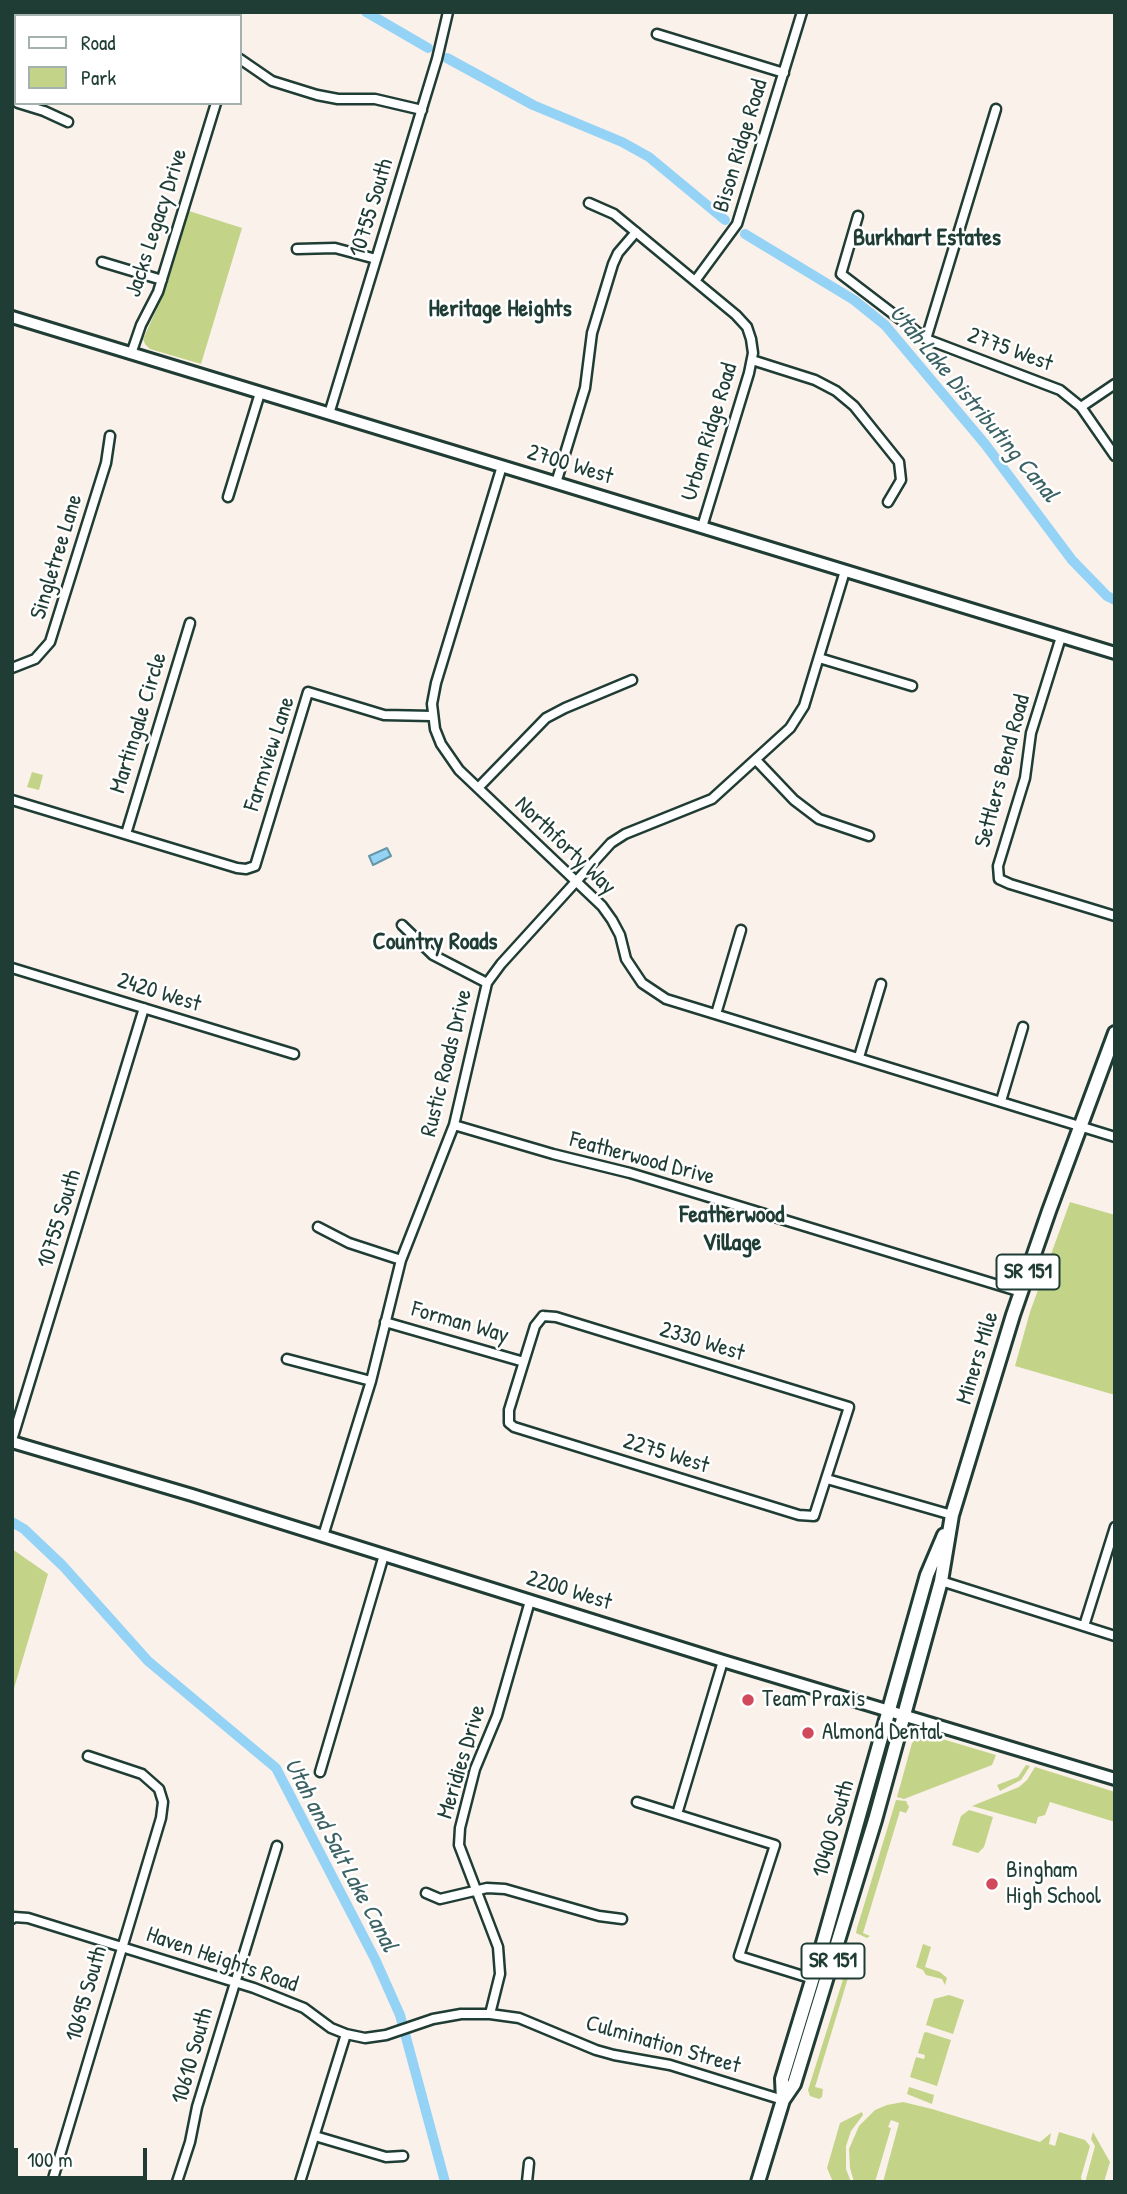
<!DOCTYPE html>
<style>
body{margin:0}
#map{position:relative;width:1127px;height:2194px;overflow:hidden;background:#faf1ea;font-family:"Patrick Hand",sans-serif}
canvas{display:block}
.frame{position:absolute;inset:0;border:14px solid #1f3d34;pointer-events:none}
.legend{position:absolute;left:14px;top:14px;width:228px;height:91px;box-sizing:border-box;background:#fff;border:2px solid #a5b1ae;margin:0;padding:9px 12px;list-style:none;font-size:21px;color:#1f3d34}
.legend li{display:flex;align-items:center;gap:14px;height:35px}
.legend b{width:35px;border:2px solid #a5b1ae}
.scale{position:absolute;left:14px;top:2148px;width:133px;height:32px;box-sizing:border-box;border:4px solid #1f3d34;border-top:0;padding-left:9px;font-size:21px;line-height:24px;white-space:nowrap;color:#1f3d34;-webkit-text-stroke:5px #fff;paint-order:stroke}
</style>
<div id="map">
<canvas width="1127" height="2194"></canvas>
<div class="frame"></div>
<ul class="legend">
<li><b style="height:9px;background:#fff"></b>Road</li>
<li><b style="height:19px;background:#c3d488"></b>Park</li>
</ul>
<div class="scale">100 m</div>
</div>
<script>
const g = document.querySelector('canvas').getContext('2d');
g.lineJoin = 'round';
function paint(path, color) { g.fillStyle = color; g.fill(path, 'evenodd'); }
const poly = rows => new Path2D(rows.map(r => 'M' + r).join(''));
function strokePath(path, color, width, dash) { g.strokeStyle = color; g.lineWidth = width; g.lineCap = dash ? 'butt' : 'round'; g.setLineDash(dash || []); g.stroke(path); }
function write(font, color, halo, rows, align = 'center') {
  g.font = font + ' "Patrick Hand",sans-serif'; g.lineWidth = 5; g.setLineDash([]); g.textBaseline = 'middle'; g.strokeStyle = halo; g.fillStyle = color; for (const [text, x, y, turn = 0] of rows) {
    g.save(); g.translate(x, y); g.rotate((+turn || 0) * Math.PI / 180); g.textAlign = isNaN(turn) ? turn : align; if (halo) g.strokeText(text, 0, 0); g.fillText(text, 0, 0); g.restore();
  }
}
const green = poly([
 [189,211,242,228,201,364,150,349,145,344,143,339,163,295],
 [32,772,43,775,39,790,27,787],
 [1070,1202,1115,1215,1115,1395,1015,1366,1030,1312],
 [12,1549,48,1574,12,1695],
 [922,1733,996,1755,992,1765,904,1799,897,1797,912,1743],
 [1026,1765,1030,1766,1021,1780,1000,1791,997,1785,1018,1777],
 [1035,1767,1115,1792,1115,1822,1050,1802,1045,1815,1038,1817,1036,1824,972,1806,1019,1787,1027,1780],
 [896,1800,906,1801,909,1807,906,1813,900,1811,863,1933,870,1936,867,1938,856,1933,857,1928],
 [969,1810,993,1817,984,1847,978,1853,952,1845,961,1816],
 [923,1944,931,1947,925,1967,940,1972,947,1978,945,1985,942,1979,926,1975,923,1970,916,1967],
 [845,1973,856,1977,855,1979,848,1978,815,2087,823,2089,822,2097,819,2099,810,2096,808,2090],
 [949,1995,964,2000,953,2034,926,2025,934,1999],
 [926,2032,951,2040,937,2086,910,2077,916,2057,924,2059,925,2055,918,2053,924,2033],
 [909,2087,934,2095,932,2104,907,2094],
 [903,2102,932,2109,1040,2142,1051,2133,1049,2144,1055,2146,1059,2132,1085,2140,1090,2146,1081,2177,1082,2182,883,2182,899,2123,891,2120,888,2127,891,2128,875,2182,854,2182,850,2168,849,2149,859,2126,875,2110,887,2105],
 [862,2112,863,2115,851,2131,846,2146,846,2169,851,2182,833,2182,827,2168,840,2123],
 [1093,2132,1110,2162,1104,2182,1087,2182,1086,2179,1095,2146,1091,2139]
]);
const water = poly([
 [387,848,391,856,373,865,369,856,387,848]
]);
const canal = poly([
 [366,12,428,48],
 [447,58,533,105,622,142,649,157,725,220],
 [745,234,854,300,885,325,985,444,1072,560,1107,596,1115,600],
 [12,1522,24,1529,63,1566,148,1661,276,1768,375,1959,400,2015,445,2182]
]);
const street = poly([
 [181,12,187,16],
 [12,15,14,12],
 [657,34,784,73],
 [240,59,272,81,317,95,338,99,375,99,422,110],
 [18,103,44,111,68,122],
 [589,203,614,214,736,315,747,327,751,339,753,353,749,373,702,527],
 [858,216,841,274,926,339,1060,390,1081,407,1115,456],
 [297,249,335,248,376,259],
 [102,262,162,280],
 [695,281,737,224,802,12],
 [926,339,996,109],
 [131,354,141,325,158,292,216,103],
 [752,360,815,380,836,391,854,406,899,462,901,480,888,502],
 [1081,407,1115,384],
 [329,414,437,59,448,12],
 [502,466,436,683,432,704,435,729,441,744,459,770,602,906,612,920,620,935,626,959,642,983,666,999,1115,1137],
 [556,483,585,388,592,333,613,264,618,253,636,232],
 [228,497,260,393],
 [1061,637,1031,733,1025,778,998,866,999,879,1010,884,1115,916],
 [819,658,912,686],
 [12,668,35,659,50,642,106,463,110,436],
 [756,760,794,800,819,819,869,836],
 [478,788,546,718,565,708,632,680],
 [12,800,237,868,246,869,255,866,308,692,384,715,432,716],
 [126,834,190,623],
 [402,925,433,955,487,983],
 [12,968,294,1054],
 [716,1014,741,930],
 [859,1057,881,984],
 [1001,1101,1023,1027],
 [454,1125,553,1154,630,1173,1021,1292],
 [318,1227,349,1243,401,1260],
 [543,1316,556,1317,849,1407,814,1516,799,1515,514,1427,509,1423,509,1410,535,1326,543,1316],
 [385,1322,524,1362],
 [287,1359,371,1381],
 [12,1440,144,1008],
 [827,1479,952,1515],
 [323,1536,371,1381,401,1260,454,1125,487,983,501,964,611,843,625,834,712,799,790,728,804,706,845,571],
 [941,1581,1115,1636],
 [1084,1626,1115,1527],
 [320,1772,384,1555],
 [637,1802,775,1845,739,1956,813,1979],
 [677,1814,723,1661],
 [426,1893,440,1899,487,1888,505,1889,599,1916,622,1919],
 [12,1919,14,1917,28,1918,254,1988,304,2008,331,2028,346,2034,365,2038,386,2035,433,2019,461,2014,490,2014,519,2018,596,2050,614,2055,670,2065,783,2100],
 [490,2014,500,1974,498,1947,459,1845,460,1828,475,1769,497,1716,530,1601],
 [315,2136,386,2157,403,2156],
 [52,2182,161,1818,163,1802,159,1789,142,1774,88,1756],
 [177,2182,190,2142,197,2107,277,1846],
 [300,2182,346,2034],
 [527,2182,529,2163]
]);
const secondary = poly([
 [12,317,1115,653],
 [12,1442,192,1495,723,1661,1115,1779]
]);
const primary = poly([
 [783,2100,794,2084,875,1820,941,1581,952,1515,1013,1315,1049,1211,1115,1033],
 [758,2182,783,2100,782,2079,818,1961,927,1575,944,1535]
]);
const markers = [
 [748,1700,7,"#d1495b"],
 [808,1733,7,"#d1495b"],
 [992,1884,7,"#d1495b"]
];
const shields = [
 [1028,1272,63],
 [833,1961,63]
];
const shieldNames = [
 ["SR 151",1028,1272],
 ["SR 151",833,1961]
];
const streetNames = [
 ["Bison Ridge Road",741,146,-73],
 ["10755 South",372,208,-73],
 ["Jacks Legacy Drive",157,223,-72],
 ["2775 West",1010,350,20],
 ["Urban Ridge Road",710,432,-73],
 ["2700 West",570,465,17],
 ["Singletree Lane",57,557,-73],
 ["Martingale Circle",139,723,-73],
 ["Farmview Lane",270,754,-72],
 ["Settlers Bend Road",1003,771,-75],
 ["Northforty Way",565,846,44],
 ["2420 West",159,993,17],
 ["Rustic Roads Drive",447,1063,-76],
 ["Featherwood Drive",642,1159,15],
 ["10755 South",60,1219,-73],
 ["Forman Way",460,1323,16],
 ["2330 West",702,1342,17],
 ["Miners Mile",978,1358,-73],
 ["2275 West",666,1454,17],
 ["2200 West",569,1591,17],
 ["Meridies Drive",462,1762,-73],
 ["10400 South",834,1829,-74],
 ["Haven Heights Road",222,1960,19],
 ["10695 South",87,1994,-74],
 ["Culmination Street",663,2045,16],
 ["10610 South",193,2056,-74]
];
const poiNames = [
 ["Team Praxis",762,1700],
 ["Almond Dental",822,1733],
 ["Bingham",1006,1871],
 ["High School",1006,1897]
];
const neighbourhoodNames = [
 ["Burkhart Estates",927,239],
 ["Heritage Heights",500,310],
 ["Country Roads",435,943],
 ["Featherwood",732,1216],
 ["Village",732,1244]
];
const waterNames = [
 ["Utah Lake Distributing Canal",973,404,50],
 ["Utah and Salt Lake Canal",340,1855,62]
];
paint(green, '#c3d488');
paint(water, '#95d3f6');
strokePath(water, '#6697a8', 2);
strokePath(canal, '#95d3f6', 10);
strokePath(street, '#1f3d34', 13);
strokePath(secondary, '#1f3d34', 16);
strokePath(primary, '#1f3d34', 18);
strokePath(street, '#fff', 8);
strokePath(secondary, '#fff', 10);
strokePath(primary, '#fff', 12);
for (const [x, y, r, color] of markers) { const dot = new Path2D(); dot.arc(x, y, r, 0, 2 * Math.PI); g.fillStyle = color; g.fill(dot); strokePath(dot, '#fff', 2.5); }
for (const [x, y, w] of shields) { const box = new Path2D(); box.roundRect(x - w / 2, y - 17.5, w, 35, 5); g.fillStyle = '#fff'; g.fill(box); strokePath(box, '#1f3d34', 2); }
write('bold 21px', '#1f3d34', null, shieldNames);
write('23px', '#1f3d34', '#fff', streetNames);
write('23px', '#1f3d34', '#fff', poiNames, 'left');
write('bold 24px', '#1f3d34', '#fff', neighbourhoodNames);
write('italic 24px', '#3c6264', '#fff', waterNames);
</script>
